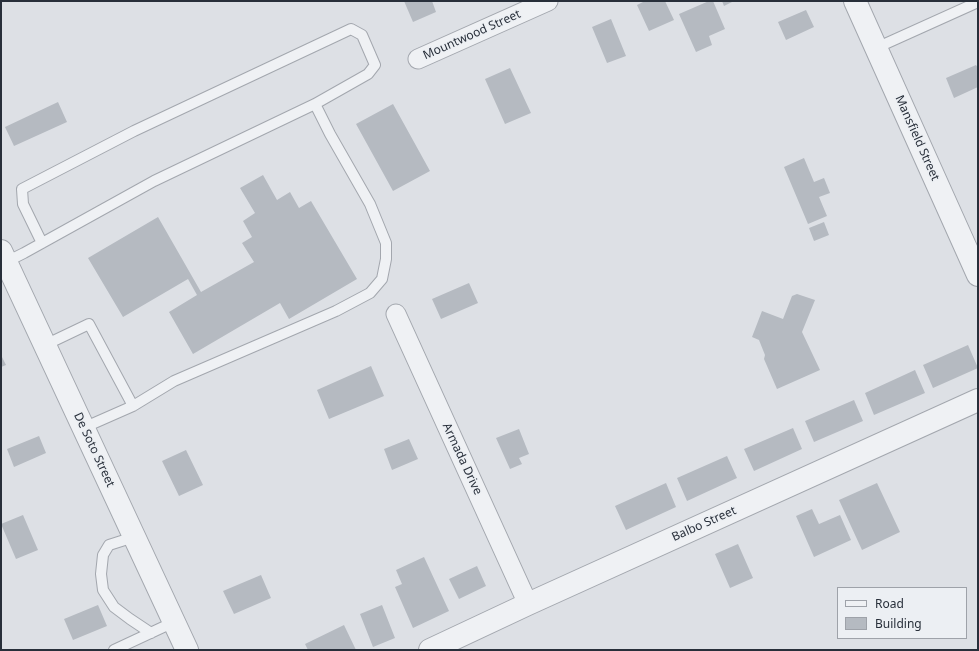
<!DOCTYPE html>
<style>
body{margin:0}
#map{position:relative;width:979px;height:651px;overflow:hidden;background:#dde0e5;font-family:"Noto Sans",sans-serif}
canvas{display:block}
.frame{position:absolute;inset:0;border:2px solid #282f3a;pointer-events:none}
.legend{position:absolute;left:837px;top:587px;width:130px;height:52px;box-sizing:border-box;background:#eceff3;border:1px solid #9ea2a9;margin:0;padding:5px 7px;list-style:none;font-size:12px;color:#282f3a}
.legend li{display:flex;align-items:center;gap:8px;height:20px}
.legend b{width:20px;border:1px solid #9ea2a9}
</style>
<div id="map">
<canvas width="979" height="651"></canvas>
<div class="frame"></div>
<ul class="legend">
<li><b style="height:5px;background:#eff1f4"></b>Road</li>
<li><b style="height:11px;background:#b5bac1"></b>Building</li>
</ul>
</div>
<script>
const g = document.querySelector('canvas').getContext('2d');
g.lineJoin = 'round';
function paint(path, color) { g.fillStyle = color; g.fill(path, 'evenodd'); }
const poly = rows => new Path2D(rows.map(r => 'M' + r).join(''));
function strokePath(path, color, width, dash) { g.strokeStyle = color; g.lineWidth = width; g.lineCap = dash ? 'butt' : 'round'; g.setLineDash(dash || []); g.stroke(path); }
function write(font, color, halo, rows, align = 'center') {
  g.font = font + ' "Noto Sans",sans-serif'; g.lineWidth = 3; g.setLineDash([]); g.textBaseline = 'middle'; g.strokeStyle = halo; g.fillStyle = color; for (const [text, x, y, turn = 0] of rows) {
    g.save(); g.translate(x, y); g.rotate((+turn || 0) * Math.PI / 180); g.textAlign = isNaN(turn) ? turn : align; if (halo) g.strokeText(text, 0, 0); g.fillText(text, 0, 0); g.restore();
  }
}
const building = poly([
 [404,1,432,1,436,12,413,22],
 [645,1,665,1,674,20,649,31,637,5],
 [709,1,713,1,725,29,709,36,712,45,696,52,679,14],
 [722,1,734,1,724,6],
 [806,10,814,27,786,40,778,22],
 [611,19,626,56,607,63,592,27],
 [976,65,978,68,978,87,954,98,946,78],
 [510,68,531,113,505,124,485,79],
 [58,102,67,122,14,146,5,127],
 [393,104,430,171,393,191,356,124],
 [804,158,814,182,824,178,830,193,819,197,827,216,808,224,784,167],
 [263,175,277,200,290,192,299,208,311,201,357,279,289,319,280,303,193,354,169,312,197,295,188,279,123,317,88,258,158,217,201,292,254,262,242,243,252,237,243,221,255,213,240,188],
 [824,222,829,235,814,241,809,228],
 [469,283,478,303,441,319,432,299],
 [797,294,815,300,802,332,820,370,777,389,764,359,765,355,759,340,752,337,762,311,783,319,792,296],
 [968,345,978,368,933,388,923,365],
 [1,355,6,365,1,367],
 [371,366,384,396,329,419,317,390],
 [915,370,925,393,874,415,865,393],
 [854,400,863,421,814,442,805,421],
 [793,428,802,449,754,471,744,449],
 [519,429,529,454,519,458,522,464,510,469,496,438],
 [39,436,46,453,14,467,7,449],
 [409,439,418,459,392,470,384,449],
 [186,450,203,485,179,496,162,461],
 [727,456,737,478,687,501,677,478],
 [666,483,676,507,626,530,615,506],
 [877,483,900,532,862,550,839,500],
 [812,509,819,524,840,515,851,540,814,557,796,516],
 [23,515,38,550,16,559,1,524],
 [738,544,753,578,730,588,715,554],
 [424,557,449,611,413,628,395,587,402,584,396,570],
 [477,566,486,586,459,599,449,579],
 [261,575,271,598,234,614,223,591],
 [98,605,107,626,73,640,64,619],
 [382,605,395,638,373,647,360,614],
 [344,625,356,650,308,650,305,644]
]);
const service = poly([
 [876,48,978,2],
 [6,262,24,253,154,181,315,104,368,74,375,65,362,35,351,29,134,131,22,189,23,204,42,243],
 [45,345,89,324,133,406,83,428],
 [133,406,174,381,336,311,370,293,382,279,386,259,386,243,370,204,330,134,315,104],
 [134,537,109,545,103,555,101,574,103,590,114,607,130,619,151,633],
 [114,650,174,622]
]);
const minor = poly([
 [418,59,548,1],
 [396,314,528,604]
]);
const tertiary = poly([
 [855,1,978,275],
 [1,251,187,650],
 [430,650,528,604,978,400]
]);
const streetNames = [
 ["Mountwood Street",472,35,-24],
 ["Mansfield Street",917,138,66],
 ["De Soto Street",94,450,65],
 ["Armada Drive",462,459,65],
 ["Balbo Street",704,524,-24]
];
paint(building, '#b5bac1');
strokePath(service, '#a3a7ae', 12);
strokePath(minor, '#a3a7ae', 21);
strokePath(tertiary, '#a3a7ae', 24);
strokePath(service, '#eff1f4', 10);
strokePath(minor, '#eff1f4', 19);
strokePath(tertiary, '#eff1f4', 22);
write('12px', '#282f3a', '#eceff3', streetNames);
</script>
